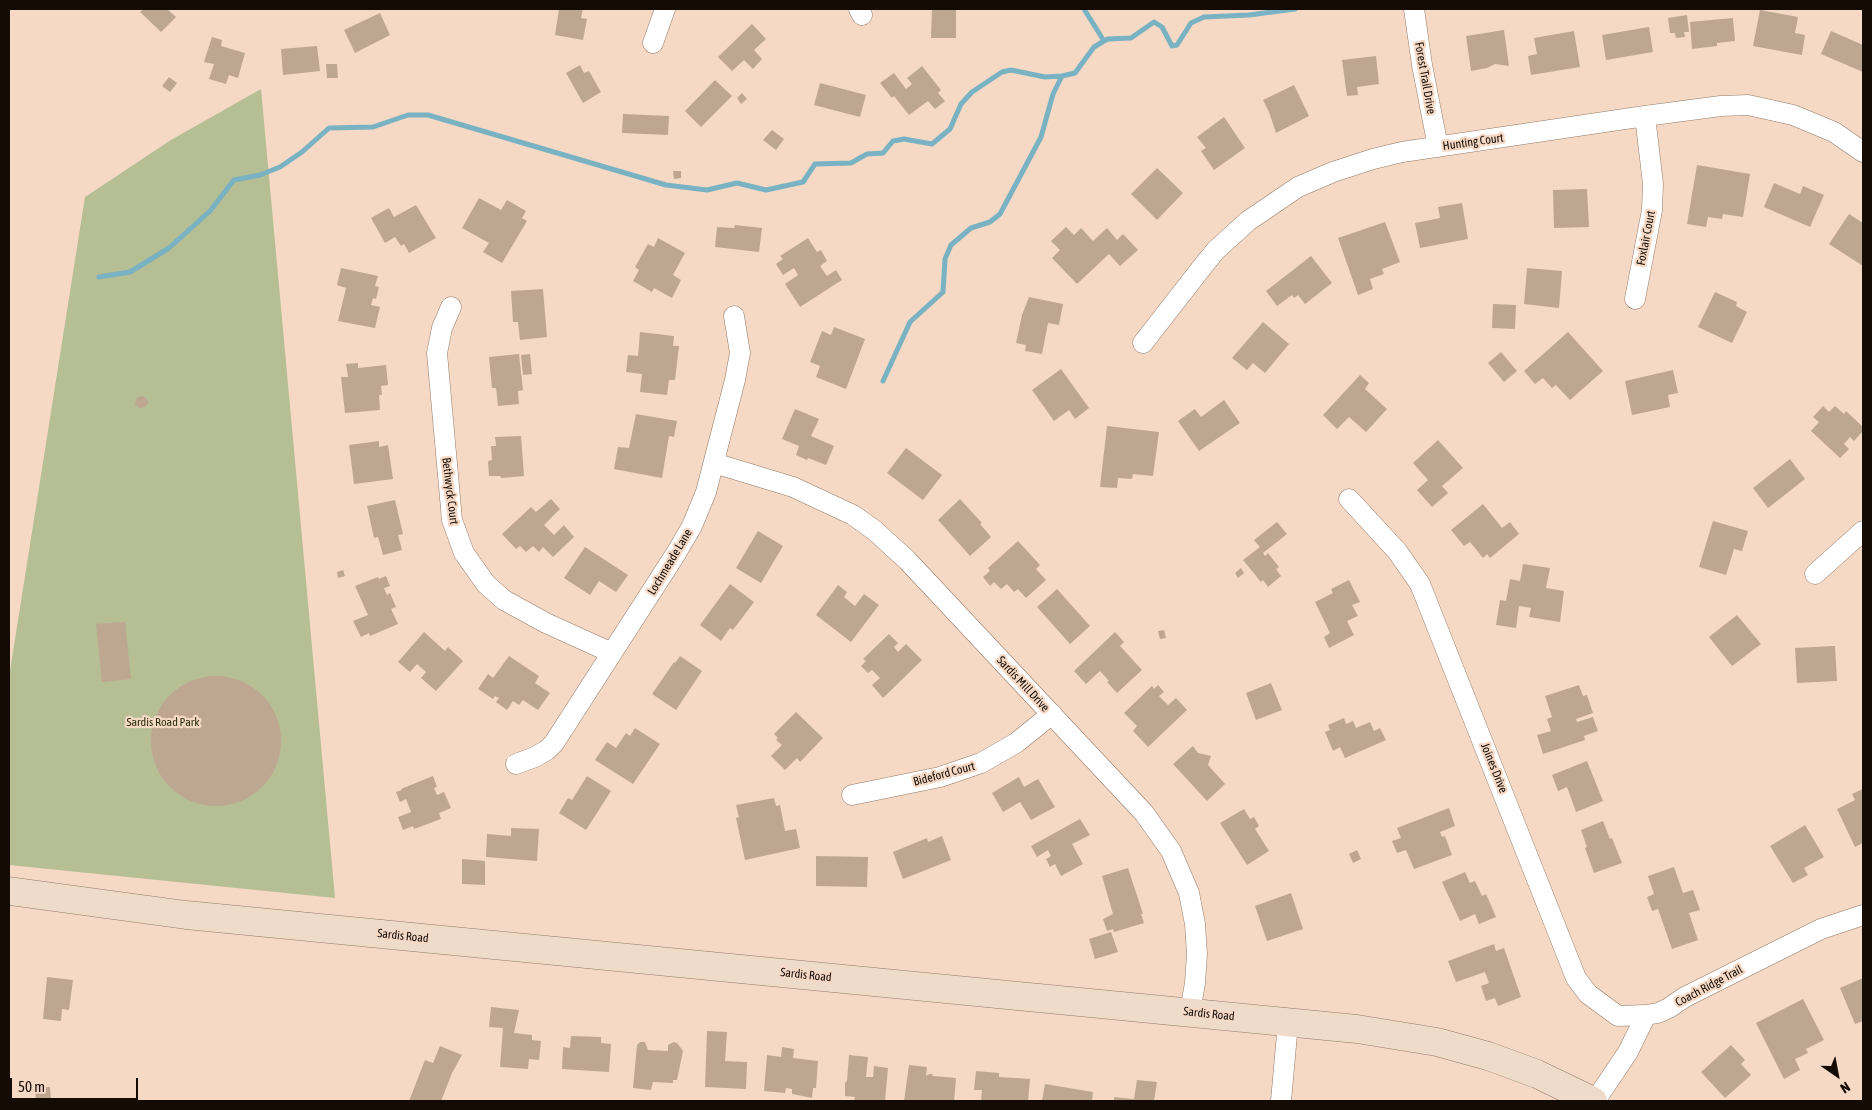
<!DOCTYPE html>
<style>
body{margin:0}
#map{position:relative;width:1872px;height:1110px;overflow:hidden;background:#f5d9c5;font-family:"Asap Condensed",sans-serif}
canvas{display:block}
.frame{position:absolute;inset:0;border:10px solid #140b05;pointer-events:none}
.north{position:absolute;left:1812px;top:1050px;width:50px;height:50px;-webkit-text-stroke:4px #f5d9c5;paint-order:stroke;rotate:147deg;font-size:14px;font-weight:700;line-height:20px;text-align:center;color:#140b05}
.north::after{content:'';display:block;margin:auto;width:18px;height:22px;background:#140b05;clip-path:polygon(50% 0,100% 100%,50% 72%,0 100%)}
.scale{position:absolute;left:10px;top:1078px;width:128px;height:22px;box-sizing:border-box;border:2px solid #140b05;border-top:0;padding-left:6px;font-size:15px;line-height:18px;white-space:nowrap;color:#140b05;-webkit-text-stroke:4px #f5d9c5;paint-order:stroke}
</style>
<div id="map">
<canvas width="1872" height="1110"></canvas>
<div class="frame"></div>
<div class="north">N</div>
<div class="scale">50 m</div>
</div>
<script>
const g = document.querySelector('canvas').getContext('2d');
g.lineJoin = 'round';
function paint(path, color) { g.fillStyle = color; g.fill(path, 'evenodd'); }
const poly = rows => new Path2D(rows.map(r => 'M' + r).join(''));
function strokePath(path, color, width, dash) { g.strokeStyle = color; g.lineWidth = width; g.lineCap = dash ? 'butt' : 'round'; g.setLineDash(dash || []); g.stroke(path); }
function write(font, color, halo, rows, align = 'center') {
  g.font = font + ' "Asap Condensed",sans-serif'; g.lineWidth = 4.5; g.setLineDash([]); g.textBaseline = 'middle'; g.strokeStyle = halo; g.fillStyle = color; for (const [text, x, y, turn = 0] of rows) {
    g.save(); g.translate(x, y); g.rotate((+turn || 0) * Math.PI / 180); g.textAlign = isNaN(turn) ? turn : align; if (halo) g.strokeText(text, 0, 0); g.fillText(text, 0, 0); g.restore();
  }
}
const green = poly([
 [261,89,335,898,9,865,9,677,85,197,171,140]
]);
const stream = poly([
 [1084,9,1104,41],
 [99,277,130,272,169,248,210,211,234,180,260,175,280,167,302,152,329,128,373,127,408,115,428,115,666,185,707,190,737,183,766,190,803,182,815,164,851,163,867,154,883,153,893,141,904,139,932,144,950,129,961,104,972,92,1002,72,1011,70,1045,77,1062,76,1075,73,1094,47,1104,41,1108,39,1131,38,1154,22,1162,27,1172,46,1177,45,1191,23,1204,17,1249,15,1295,9],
 [883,381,910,322,943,292,945,259,951,245,971,228,990,222,1000,214,1041,137,1053,94,1062,76]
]);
const building = poly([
 [144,9,167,9,176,17,161,32,140,12],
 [559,9,583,9,581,18,587,19,583,40,555,35],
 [932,9,956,9,956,38,931,38],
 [1760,10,1798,17,1795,33,1805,35,1802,55,1753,46],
 [380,13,390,35,355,53,344,30],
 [1687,15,1689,32,1684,32,1685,37,1676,38,1675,33,1670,33,1668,18],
 [1733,18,1735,41,1717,43,1717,46,1692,49,1690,22],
 [752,24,766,39,754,50,762,59,753,69,744,60,732,71,718,57],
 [1649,27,1653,52,1606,60,1602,35],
 [1504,30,1509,66,1495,64,1487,68,1471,71,1466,36],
 [1574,31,1580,67,1531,75,1528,56,1537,54,1534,38],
 [1831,31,1863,45,1863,72,1821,54],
 [212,37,222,40,221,46,245,53,238,78,229,75,226,84,209,79,214,64,204,62],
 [317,46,320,71,283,75,281,49],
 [1376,56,1379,84,1357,87,1358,95,1347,96,1342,60],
 [326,64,337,64,338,78,327,78],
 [580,65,584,73,589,71,601,92,583,103,566,73],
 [922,66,941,90,938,93,945,101,935,109,928,101,909,115,894,96,892,98,880,83,894,73,906,89,912,84,907,78],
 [169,77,177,83,170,92,162,86],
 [715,80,732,96,701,127,685,111],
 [820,83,866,95,860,117,814,105],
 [1294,85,1309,116,1276,133,1269,112,1263,100],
 [742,93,747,99,741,104,737,98],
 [623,114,669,116,668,135,622,133],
 [1224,117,1245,148,1214,170,1201,151,1206,148,1197,137],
 [772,130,784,139,776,150,763,140],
 [1697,165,1750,174,1743,217,1723,214,1722,219,1708,217,1706,227,1687,224],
 [1157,168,1183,193,1157,220,1131,194],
 [673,171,681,171,681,178,674,179],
 [1774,183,1800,194,1803,186,1824,195,1810,227,1764,207],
 [1587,189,1589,227,1554,228,1553,190],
 [479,198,501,210,507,200,526,211,522,218,527,221,502,263,483,252,489,243,462,228],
 [1462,203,1468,239,1420,248,1415,223,1440,218,1438,207],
 [416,205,436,238,409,253,404,244,401,246,395,237,385,243,371,218,389,208,394,217],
 [1849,214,1863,223,1863,266,1829,244],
 [1385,222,1400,262,1382,269,1384,274,1370,279,1373,289,1358,295,1338,238],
 [735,225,762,228,759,252,715,247,717,227,734,228],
 [1066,227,1074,235,1081,228,1093,241,1107,228,1117,240,1123,234,1138,250,1120,266,1109,254,1077,284,1052,258,1060,250,1051,241],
 [658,238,685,253,673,275,681,280,672,298,654,288,652,292,633,281,639,270,635,267,648,244,654,247],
 [808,238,817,252,821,250,827,261,820,266,827,276,836,270,842,280,800,307,785,284,798,275,794,268,783,275,776,264,783,259,780,256],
 [1311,256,1332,283,1305,304,1298,295,1294,298,1292,295,1277,306,1266,291],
 [341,268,378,276,375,286,379,287,376,299,373,298,371,305,380,307,375,328,338,321,346,288,337,285],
 [1527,268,1562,271,1559,308,1524,304],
 [543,289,547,337,520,340,518,322,513,322,511,291],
 [1715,292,1737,302,1736,306,1747,312,1732,343,1698,327],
 [1029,297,1063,304,1059,325,1048,323,1042,354,1025,351,1026,345,1016,343,1022,315],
 [1493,304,1516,305,1515,329,1492,328],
 [1263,322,1289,344,1265,373,1253,363,1247,370,1232,358],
 [834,327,865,339,846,389,816,377,820,366,810,362,822,331,831,335],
 [640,332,674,336,673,346,679,346,675,380,669,380,667,395,640,392,642,374,626,372,628,355,638,356],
 [1568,332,1603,371,1570,400,1556,385,1552,388,1543,378,1535,384,1524,371],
 [1501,352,1517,371,1504,382,1488,363],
 [519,354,523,390,518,391,519,404,498,406,496,388,492,388,489,357],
 [530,354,532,374,523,375,521,355],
 [358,363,358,368,386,365,388,385,381,386,382,395,379,395,380,410,345,413,341,377,348,377,346,364],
 [1061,369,1089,408,1075,419,1069,410,1054,421,1032,390],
 [1673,370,1678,393,1668,395,1670,407,1632,415,1625,381],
 [1360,375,1369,383,1365,389,1387,409,1366,432,1349,417,1337,429,1323,415],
 [144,396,149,402,145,407,139,408,135,404,137,397],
 [1224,400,1240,423,1199,451,1178,421,1195,409,1201,417],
 [1823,406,1829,412,1835,406,1844,414,1846,411,1863,427,1863,431,1854,441,1850,437,1844,444,1849,449,1840,458,1811,431,1819,422,1813,417],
 [795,409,819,419,811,436,834,446,826,465,808,458,807,460,796,455,799,446,782,439],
 [636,414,677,421,674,437,669,436,662,478,614,469,618,447,629,448],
 [1107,426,1159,432,1153,476,1133,474,1132,479,1118,478,1117,488,1100,487],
 [521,436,524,476,501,478,500,476,489,476,488,461,492,460,491,446,496,446,495,437],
 [1438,440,1463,468,1442,486,1448,493,1432,507,1417,490,1428,480,1413,463],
 [379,441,379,447,388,445,393,479,354,484,349,445],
 [906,448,942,475,923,500,887,473],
 [1790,459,1805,479,1768,508,1753,488],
 [551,499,560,509,544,525,554,535,564,525,574,537,553,557,543,547,539,552,533,546,526,552,520,546,516,549,502,534,531,507,536,512],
 [960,499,982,523,980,524,991,537,970,556,938,520],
 [395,500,403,534,398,535,402,550,383,555,378,537,374,538,367,506],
 [1483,504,1502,528,1510,522,1519,534,1490,558,1487,554,1483,558,1470,542,1464,546,1451,530],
 [1713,521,1748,531,1742,551,1734,549,1726,575,1699,567],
 [1277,522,1287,534,1263,553,1265,556,1268,553,1279,567,1276,569,1281,576,1268,587,1263,580,1261,582,1243,560,1260,547,1254,540],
 [758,531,783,546,761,583,736,568],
 [1018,541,1040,565,1036,569,1046,580,1026,598,1018,589,1014,592,1007,584,1001,589,994,582,990,586,983,577,990,571,988,568],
 [585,547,628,575,616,592,599,581,590,595,564,578],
 [1523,564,1550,568,1546,588,1564,591,1560,622,1529,617,1531,608,1519,606,1516,628,1496,625,1500,600,1506,601,1510,579,1520,581],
 [1241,568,1244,573,1238,578,1235,573],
 [343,570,345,576,338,578,337,572],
 [386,576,390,586,384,588,387,595,390,593,396,607,391,609,398,624,370,636,369,633,361,637,353,621,368,615,355,586,378,577,379,579],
 [1349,580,1360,602,1352,605,1358,616,1347,621,1354,635,1329,648,1324,637,1330,633,1315,602,1333,593,1331,589],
 [730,584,754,602,733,630,730,628,721,641,700,625],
 [838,585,847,592,844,597,855,606,864,594,879,605,851,642,816,615],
 [1057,589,1090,626,1070,644,1037,607],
 [1737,615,1761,644,1732,666,1709,637],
 [125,622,131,679,102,682,96,624],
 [1164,630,1166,638,1160,639,1158,631],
 [424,632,445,651,448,647,463,661,436,691,421,678,426,672,417,664,410,672,398,662],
 [1115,632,1124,642,1120,646,1142,670,1117,693,1107,682,1109,681,1100,671,1086,684,1074,671],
 [889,634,898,643,894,647,898,652,906,644,922,660,883,698,872,685,880,678,872,670,868,673,861,666,866,661,863,659],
 [1835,646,1837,681,1797,683,1795,648],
 [509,656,539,676,535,683,550,693,538,710,523,700,519,705,513,701,507,710,496,702,499,698,495,696,493,699,478,689,488,674,493,678],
 [680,656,702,671,676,710,652,694,674,662,675,663],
 '151 741a65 65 0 1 1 130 0a65 65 0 1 1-130 0Z',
 [1271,683,1282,710,1256,720,1246,693],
 [1158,685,1164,692,1159,696,1168,705,1176,698,1187,710,1148,747,1133,731,1137,726,1124,713,1152,686,1154,689],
 [1579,685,1583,696,1587,695,1593,713,1576,719,1577,722,1593,717,1598,731,1584,736,1585,740,1543,754,1537,735,1551,731,1547,719,1552,717,1545,696],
 [796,712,823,738,800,762,797,758,785,770,771,756,782,745,776,740,778,738,774,734],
 [1344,718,1346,724,1353,721,1356,728,1370,722,1374,731,1380,728,1386,740,1345,758,1340,747,1333,751,1325,732,1330,730,1328,725],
 [635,728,660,744,633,784,595,760,607,742,616,748,626,733,630,736],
 [1193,746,1198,753,1211,756,1208,765,1225,784,1207,801,1173,764],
 [1587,761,1603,801,1576,812,1567,787,1558,791,1552,775],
 [433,776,437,787,434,788,437,795,444,792,451,808,439,813,441,819,414,829,413,826,403,830,398,817,411,812,406,799,400,802,396,792,402,790,401,789],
 [587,776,611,791,586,830,559,813,568,798,572,800],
 [1019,777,1024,787,1038,779,1055,807,1031,820,1020,802,1003,812,992,793],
 [1863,789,1863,843,1855,847,1837,809,1855,800,1852,794],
 [774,798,776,806,780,805,785,831,796,829,800,848,745,860,736,818,739,817,736,805],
 [1449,808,1455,826,1440,832,1442,837,1445,836,1452,855,1414,869,1406,850,1397,853,1392,841,1401,838,1397,828],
 [1244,809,1250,819,1254,817,1259,826,1255,829,1269,851,1247,865,1220,823],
 [1080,819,1090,835,1072,844,1083,864,1061,876,1055,864,1050,867,1046,859,1051,856,1048,850,1037,857,1031,846],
 [1603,821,1610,839,1612,838,1622,863,1594,873,1585,848,1587,847,1581,830],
 [1805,825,1824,857,1804,868,1808,875,1793,883,1770,846],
 [511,828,539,829,537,861,486,857,487,834,511,836],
 [942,836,951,860,903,879,893,852,927,838,928,842],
 [1357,850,1361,859,1353,863,1349,854],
 [816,856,868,857,867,887,816,886],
 [462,859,485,861,485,885,462,884],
 [1674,867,1683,893,1693,890,1700,910,1689,913,1698,940,1672,949,1658,909,1652,911,1647,897,1654,894,1648,876],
 [1128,868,1143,914,1141,914,1144,923,1114,932,1113,929,1107,931,1103,919,1113,914,1102,876],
 [1465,872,1470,883,1475,881,1482,896,1486,894,1496,917,1479,924,1475,914,1460,921,1442,882],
 [1291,893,1303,929,1267,941,1255,906],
 [1111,932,1118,952,1095,959,1089,939],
 [1494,944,1496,951,1504,948,1521,997,1498,1006,1495,998,1486,1001,1481,986,1489,983,1485,972,1456,982,1448,961],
 [47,977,73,980,69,1010,62,1009,61,1021,43,1019],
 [1863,978,1863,1021,1855,1024,1840,988],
 [1803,999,1824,1040,1806,1049,1808,1053,1795,1059,1800,1070,1784,1079,1756,1023],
 [491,1007,519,1010,514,1033,532,1035,532,1040,541,1041,539,1060,529,1059,528,1069,500,1067,503,1028,489,1027],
 [707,1031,727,1032,725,1061,747,1062,746,1089,705,1087],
 [571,1036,601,1037,601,1043,611,1044,609,1072,562,1069,563,1047,570,1048],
 [640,1042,645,1042,648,1050,668,1051,668,1045,674,1042,677,1043,683,1051,677,1080,673,1080,673,1083,653,1082,651,1090,633,1088,637,1045],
 [1731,1045,1745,1060,1741,1064,1751,1075,1725,1098,1701,1072],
 [440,1046,462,1055,452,1073,441,1101,409,1101,425,1060,433,1063],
 [782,1047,794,1049,793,1058,818,1061,816,1088,813,1088,812,1098,792,1094,792,1089,786,1088,785,1093,764,1091,767,1055,781,1057],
 [849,1055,868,1057,866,1077,873,1077,874,1066,888,1068,885,1101,854,1101,855,1097,845,1096,845,1083,847,1081],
 [909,1065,927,1067,926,1076,929,1074,932,1074,933,1076,956,1078,954,1101,904,1101],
 [976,1071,999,1073,999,1077,1030,1079,1028,1101,981,1101,982,1090,974,1090],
 [1137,1080,1157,1082,1154,1101,1114,1101,1114,1097,1134,1099],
 [1045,1084,1093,1092,1092,1101,1042,1101],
 [50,1087,51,1100,36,1101,35,1088]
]);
const street = poly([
 [859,9,862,15],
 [1414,9,1422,65,1438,147],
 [653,43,665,9],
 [1635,299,1652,210,1653,184,1645,116],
 [451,307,442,328,437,353,452,520,464,553,486,584,504,600,546,623,612,653],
 [1143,343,1203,266,1216,250,1248,221,1298,187,1333,172,1373,159,1402,152,1645,116,1721,106,1748,105,1793,115,1834,132,1863,152],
 [714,463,793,487,853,515,874,530,907,560,1144,813,1171,851,1189,893,1195,924,1197,954,1195,983,1190,1012],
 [1349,499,1397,551,1420,584,1576,978,1588,994,1618,1016,1646,1015],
 [1815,574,1863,531],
 [516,764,535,757,547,750,554,743,675,555,692,526,706,492,735,380,740,353,734,316],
 [852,795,940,777,981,763,1016,743,1052,714],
 [1281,1101,1288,1023],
 [1595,1101,1628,1052,1646,1015,1658,1013,1669,1008,1685,997,1821,929,1863,915]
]);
const secondary = poly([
 [9,891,186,915,1357,1029,1437,1042,1488,1056,1537,1074,1593,1101]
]);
const streetNames = [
 ["Forest Trail Drive",1425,78,80],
 ["Hunting Court",1473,142,-8],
 ["Foxlair Court",1646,238,-79],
 ["Bethwyck Court",450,491,83],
 ["Lochmeade Lane",670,562,-59],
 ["Sardis Mill Drive",1023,684,47],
 ["Joines Drive",1494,768,68],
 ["Bideford Court",944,774,-15],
 ["Sardis Road",403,936,6],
 ["Sardis Road",806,975,6],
 ["Coach Ridge Trail",1709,986,-28],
 ["Sardis Road",1209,1014,6]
];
const parkNames = [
 ["Sardis Road Park",163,722]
];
paint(green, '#b6be94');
strokePath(stream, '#79b2c2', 5);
paint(building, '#bea791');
strokePath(street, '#927967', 21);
strokePath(secondary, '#927967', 29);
strokePath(street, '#fff', 20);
strokePath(secondary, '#eedbca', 28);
write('12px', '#140b05', '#f5d9c5', streetNames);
write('12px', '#2b300b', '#f5d9c5', parkNames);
</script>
